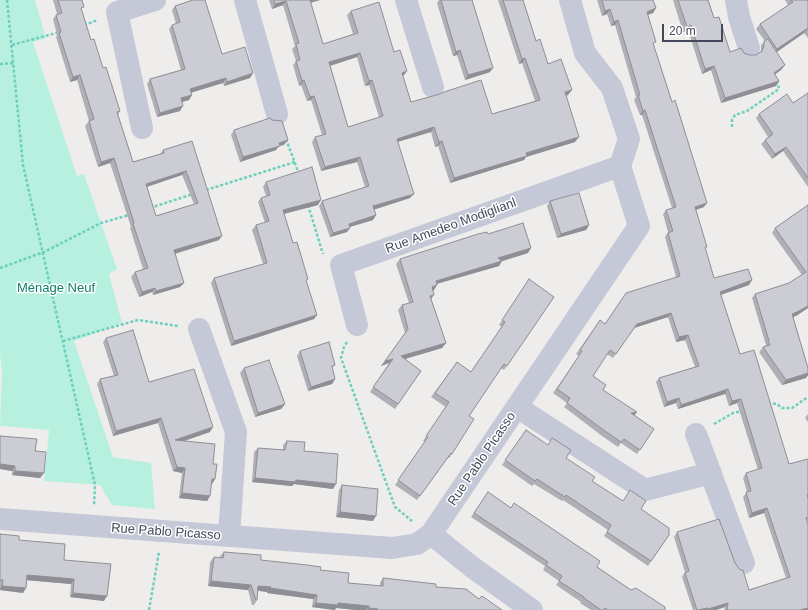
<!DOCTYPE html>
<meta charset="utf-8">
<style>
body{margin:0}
#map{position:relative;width:808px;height:610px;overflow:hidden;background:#efedec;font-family:Arial,sans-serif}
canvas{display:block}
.scale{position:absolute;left:662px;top:24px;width:61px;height:18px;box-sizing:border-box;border:2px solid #44485a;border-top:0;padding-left:5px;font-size:12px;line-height:14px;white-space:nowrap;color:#44485a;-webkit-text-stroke:3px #fff;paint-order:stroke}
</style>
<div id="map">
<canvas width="808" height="610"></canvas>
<div class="scale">20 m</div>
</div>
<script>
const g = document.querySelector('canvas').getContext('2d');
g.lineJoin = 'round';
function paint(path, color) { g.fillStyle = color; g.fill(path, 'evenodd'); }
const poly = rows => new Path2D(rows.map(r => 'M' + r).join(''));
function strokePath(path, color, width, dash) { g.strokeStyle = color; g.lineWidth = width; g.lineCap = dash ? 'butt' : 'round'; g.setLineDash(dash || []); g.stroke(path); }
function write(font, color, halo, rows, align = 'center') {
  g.font = font + ' Arial,sans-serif'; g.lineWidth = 3; g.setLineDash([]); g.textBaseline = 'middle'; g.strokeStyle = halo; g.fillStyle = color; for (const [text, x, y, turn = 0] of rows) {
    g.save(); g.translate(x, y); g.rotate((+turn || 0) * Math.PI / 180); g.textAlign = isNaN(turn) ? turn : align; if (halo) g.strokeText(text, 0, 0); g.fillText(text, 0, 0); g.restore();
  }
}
const green = poly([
 [0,0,35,0,46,38,33,42,77,176,84,174,117,269,109,274,122,323,74,341,113,457,151,463,155,509,112,505,100,485,44,481,49,430,0,426,2,371,0,354]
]);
const path = poly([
 [7,0,23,165,95,485,94,506],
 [84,25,98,20],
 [12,45,60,32],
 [0,64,13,63],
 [732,127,732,120,735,115,747,111,779,89,777,80],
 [286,139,299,174],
 [206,190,295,162],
 [308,205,323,254],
 [150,208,193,194],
 [0,268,44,252,101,223,129,215],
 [63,341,138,320,178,326],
 [347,342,344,347,341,358,395,507,412,521],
 [768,403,777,404,782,408,792,408,808,397],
 [714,424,733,413,742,411],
 [149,610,159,552]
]);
const minor = poly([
 [245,0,277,114],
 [406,0,433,87],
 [736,0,739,17,749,48],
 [142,128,117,12,155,0],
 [357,325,341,265,620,166],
 [199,329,236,432,229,536],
 [517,407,645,490,711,473],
 [696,434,744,563],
 [0,519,392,548,417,544,431,534,639,226,620,166,629,139,612,88,585,53,570,0],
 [431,534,472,567,532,610]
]);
const wall = poly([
 [53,0,82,0,81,10,91,40,103,68,120,111,118,115,133,162,160,154,163,150,192,141,219,240,175,254,184,283,180,287,153,295,152,292,139,297,131,277,135,272,143,269,130,228,131,227,110,163,98,167,85,126,89,121,77,80,70,82,56,37,57,35,53,19,56,15,57,14],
 [182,175,194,204,156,216,147,187],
 [269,0,320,0,310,3,323,44,353,34,347,15,351,11,394,52,407,71,404,75,403,76,411,102,492,114,535,101,522,63,519,64,498,0,523,0,536,41,548,64,568,95,566,96,575,142,526,157,524,160,450,183,438,146,435,147,431,132,398,142,410,198,374,209,376,215,373,220,350,227,347,232,330,237,319,206,322,201,365,187,357,162,321,171,312,142,315,137,322,135,311,100,307,101,301,85,299,86,293,65,296,61,292,49,295,46,283,5,272,9],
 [357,57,365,86,369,85,379,117,348,127,330,66],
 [439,0,472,0,490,72,465,80,457,55,453,56,437,3],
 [597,0,653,0,656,8,653,13,648,15,654,46,704,207,696,210,705,250,714,278,752,280,749,285,721,295,740,354,789,464,808,459,808,521,807,521,808,610,724,610,725,607,716,610,693,610,682,577,685,572,674,537,677,532,735,563,749,590,786,578,764,513,749,518,743,497,747,492,743,478,746,473,758,470,737,403,729,406,725,394,678,409,676,403,664,407,656,382,659,378,695,367,685,340,676,342,668,317,634,328,613,358,607,354,593,376,603,390,634,415,654,429,637,454,621,443,618,447,602,436,564,407,567,403,553,393,579,356,576,354,600,320,605,324,676,277,665,237,668,232,663,214,666,210,672,208,642,115,640,115,634,100,636,97,615,25,611,26,607,14,602,16],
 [673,0,708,0,714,18,730,52,744,53,749,55,756,55,760,52,761,51,761,45,765,41,756,29,760,24,788,5,785,0,808,0,808,38,804,33,776,52,785,65,781,70,775,74,779,81,776,86,721,103,711,70,702,74,688,30,683,32],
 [175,6,222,54,253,73,250,78,224,86,223,83,191,92,192,95,189,100,182,102,180,111,157,117,147,84,150,79,181,70,169,29,172,25,176,24,172,10],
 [808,93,808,187,783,151,772,159,761,144,768,137,756,118,759,114,793,103],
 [234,130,284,145,279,146,276,150,240,162,231,135],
 [266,182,318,205,284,214,293,243,317,315,314,319,231,346,211,283,214,278,263,264,252,230,256,225,265,223,258,202,261,198,266,196,263,187],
 [550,201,589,225,586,230,557,238,547,206],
 [808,205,808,308,796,316,793,317,808,368,808,375,806,378,782,385,759,352,763,347,765,346,766,345,752,298,755,294,789,283,802,275,772,233,775,228],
 [488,234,528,253,502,261,499,266,437,284,437,285,434,290,433,290,431,299,446,343,442,348,405,359,421,371,395,409,370,392,389,363,381,366,405,333,398,310,402,305,409,303,396,264,400,259],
 [529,279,554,297,504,370,501,368,469,416,452,454,449,458,448,458,417,500,395,485,425,442,423,441,446,407,431,397,457,362,471,372,502,327,499,325],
 [106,338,149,382,210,432,184,441,213,464,215,479,212,484,211,484,210,496,207,501,179,498,182,473,173,471,158,423,113,436,97,384,100,379,114,376,103,342],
 [300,351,335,365,332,368,335,379,332,384,308,391,297,356],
 [244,368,285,404,281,409,255,417,240,373],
 [808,414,808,422,805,418],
 [526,430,566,458,592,481,623,501,641,509,669,535,648,566,604,536,608,530,563,500,562,501,534,484,532,486,502,465],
 [287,441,304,451,333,489,294,484,292,486,252,482,254,452,258,448,283,450,283,445],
 [35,451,44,473,40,478,12,475,12,471,0,469],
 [342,485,373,521,336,517,339,490],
 [488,492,631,590,665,610,591,610,580,603,581,602,556,585,559,581,543,570,545,566,471,517],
 [0,534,19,540,64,560,104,601,70,597,71,584,27,580,26,588,23,593,0,590],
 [224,552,261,560,320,570,348,583,380,586,380,583,383,578,436,587,479,599,502,610,356,610,336,608,335,610,334,610,312,607,313,599,267,593,267,592,258,591,257,600,254,605,252,605,248,590,208,586,210,562,214,557,220,558,220,556]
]);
const shadedWall = poly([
 [309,0,320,0,306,4],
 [286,1,283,5,272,9,275,4],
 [656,8,653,13,643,16,647,12],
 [610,9,607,14,602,16,605,11],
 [618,20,615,25,611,26,614,22],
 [691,25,688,30,683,32,687,27],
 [808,28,804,33,774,54,777,49],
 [460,50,457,55,453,56,456,52],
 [360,53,357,57,326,67,329,62],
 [525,58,522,63,519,64,522,59],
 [785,65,781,70,770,78,774,73],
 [714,66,711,70,702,74,705,69],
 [493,68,490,72,465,80,468,75],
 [407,71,404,75,398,77,402,73],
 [253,73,250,78,224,86,227,82],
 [80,75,77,80,70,82,73,77],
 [226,78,223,83,187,94,190,89],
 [304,80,301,85,299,86,302,81],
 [372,80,369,85,365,86,369,81],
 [779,81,776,86,721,103,725,98],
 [572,90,568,95,561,97,565,92],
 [192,95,189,100,178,103,181,98],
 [314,96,311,100,307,101,310,97],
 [183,106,180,111,157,117,160,113],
 [645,110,642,115,640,115,643,111],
 [434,127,431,132,393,143,397,139],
 [579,137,575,142,526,157,524,160,450,183,454,178,526,153],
 [288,140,284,145,279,146,276,150,240,162,243,157],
 [442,141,438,146,435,147,439,142],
 [786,147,783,151,772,159,775,154],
 [360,157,357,162,321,171,325,167],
 [114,158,110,163,98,167,101,162],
 [186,171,182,175,143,188,146,184],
 [414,194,410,198,370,211,373,206],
 [321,200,318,205,279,215,283,210],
 [707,203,704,207,692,211,695,207],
 [376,215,373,220,346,228,349,224],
 [589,225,586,230,557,238,561,234],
 [350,228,347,232,330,237,333,233],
 [222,236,219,240,170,255,174,250],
 [531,248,528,253,496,263,502,261,499,266,432,285,436,281,498,258],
 [752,280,749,285,717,296,720,292],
 [184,283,180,287,153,295,156,291],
 [437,285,434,290,428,292,432,287],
 [155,288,152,292,139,297,142,292],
 [434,295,431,299,430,296],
 [808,306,808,308,796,316,788,318,792,314],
 [671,313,668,317,634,328,637,324],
 [317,315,314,319,231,346,234,341],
 [688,335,685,340,676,342,679,337],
 [446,343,442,348,398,361,401,356],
 [393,359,389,363,381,366,385,361],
 [808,373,808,375,806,378,782,385,786,380],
 [335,379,332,384,308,391,311,387],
 [728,389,725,394,678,409,681,405],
 [679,398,676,403,664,407,667,402],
 [741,399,737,403,729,406,732,401],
 [285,404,281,409,255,417,258,413],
 [637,412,634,416,631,413],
 [161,418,158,423,113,436,116,431],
 [213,427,210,432,172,445,175,440],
 [0,464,15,466,12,471,0,469],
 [177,467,185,468,182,473,173,471],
 [15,471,44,473,40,478,12,475],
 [255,478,296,480,336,484,333,489,294,484,292,486,252,482],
 [212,479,215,479,212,484,209,484],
 [182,493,210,496,207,501,179,498],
 [767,508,764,513,749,518,752,513],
 [340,512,376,516,373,521,336,517],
 [27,575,74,579,71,584,24,580],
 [211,581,251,585,248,590,208,586],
 [2,586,26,588,23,593,0,590,0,589],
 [258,586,271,587,267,592,255,590],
 [270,588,317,595,313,599,267,593],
 [73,593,107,596,104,601,70,597],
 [316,603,338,603,369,606,366,610,356,610,336,608,335,610,334,610,312,607],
 [728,603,725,607,716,610,708,610,708,609],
 [369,608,378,609,377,610,367,610],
 [708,608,707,610,697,610],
 [808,608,808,610,799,610]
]);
const building = poly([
 [58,0,82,0,84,7,81,8,91,40,94,39,103,68,106,67,120,111,117,112,133,162,164,153,163,150,192,141,222,236,174,250,184,283,156,291,155,288,142,292,135,272,148,268,133,224,134,223,114,158,101,162,89,121,94,119,80,75,73,77,59,33,61,32,56,15,62,13,58,0],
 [186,171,198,203,156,216,146,184,186,171],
 [193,0,205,0,222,54,245,47,253,73,227,82,226,78,190,89,192,95,181,98,183,106,160,113,150,79,185,69,172,25,180,22,175,6,193,0],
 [274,0,310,0,323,44,358,33,351,11,379,2,394,52,400,50,407,71,402,73,411,102,440,94,444,92,481,80,492,114,540,100,525,58,522,59,503,0,523,0,536,41,540,39,548,64,561,59,572,90,565,92,579,137,526,153,527,156,454,178,442,141,439,142,434,127,397,139,414,194,373,206,376,215,349,224,350,228,333,233,322,201,369,186,360,157,325,167,315,137,326,134,314,96,310,97,304,80,302,81,296,61,300,60,296,44,299,43,286,1,275,4,274,0],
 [360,53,369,81,372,80,383,116,348,127,329,62,360,53],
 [441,0,472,0,493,68,468,75,460,50,456,52,441,0],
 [602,0,653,0,656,8,647,12,656,42,653,43,672,102,675,100,707,203,695,207,707,247,705,247,714,278,748,269,752,280,720,292,740,354,754,350,789,464,808,459,808,494,807,495,808,498,808,517,806,518,808,525,808,608,799,610,727,610,728,603,708,609,708,608,697,610,685,573,689,571,677,532,719,519,735,563,740,570,743,570,749,590,790,577,767,508,752,513,746,492,751,491,746,473,762,468,741,399,732,401,728,389,681,405,679,398,667,402,659,378,699,366,688,335,679,337,671,313,637,324,616,354,610,350,593,376,606,385,603,390,637,412,631,413,654,429,640,450,624,439,621,442,605,431,567,403,570,398,557,389,582,351,580,350,600,320,605,324,626,293,680,276,668,233,673,231,666,210,676,207,645,110,643,111,638,95,640,95,618,20,614,22,610,9,605,11,602,0],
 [678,0,708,0,714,18,719,17,730,52,741,48,744,53,749,55,756,55,762,51,764,46,764,41,768,39,785,65,774,73,779,81,725,98,714,66,705,69,691,25,687,27,678,0],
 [791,0,808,0,808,29,808,28,777,49,760,24,793,2,791,0],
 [808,93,808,178,786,147,775,154,765,140,773,134,759,114,787,94,793,103,808,93],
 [270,118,272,120,282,121,288,140,279,143,280,146,243,157,234,130,270,118],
 [312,167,321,200,283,210,293,243,297,242,308,279,306,280,317,315,234,341,214,278,267,263,256,225,269,221,261,198,270,195,266,182,312,167],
 [579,193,589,225,561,234,550,201,579,193],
 [808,205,808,306,799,311,792,314,808,368,808,373,786,380,763,347,770,345,768,341,769,341,755,294,789,283,806,272,775,228,808,205],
 [523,223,531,248,498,258,502,261,436,281,437,285,432,287,434,295,430,296,446,343,401,356,421,371,398,404,373,387,393,359,385,361,408,329,402,305,413,302,400,259,478,234,487,232,488,234,523,223],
 [529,279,554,297,507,366,504,364,469,416,474,419,452,454,451,453,420,496,398,480,428,437,426,436,449,402,435,393,457,362,471,372,505,322,502,320,529,279],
 [133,330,149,382,194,369,213,427,175,440,215,444,213,464,217,464,215,479,212,479,210,496,182,493,185,468,177,467,161,418,116,431,100,379,118,375,106,338,133,330],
 [329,342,335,365,332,366,335,379,311,387,300,351,329,342],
 [269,360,285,404,258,413,244,368,269,360],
 [526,430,548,445,552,438,571,450,566,458,595,477,592,481,623,501,630,490,646,501,641,509,669,528,669,535,651,561,607,532,611,525,566,495,565,497,537,479,535,481,505,460,526,430],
 [0,436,37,439,35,451,46,452,44,473,15,471,15,466,0,464,0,436],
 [287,441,305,442,304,451,338,454,336,484,296,480,295,482,255,478,258,448,285,450,287,441],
 [342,485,378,489,376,516,340,512,342,485],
 [488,492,511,508,514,503,600,561,597,567,631,590,636,588,665,607,665,610,608,610,605,608,603,610,601,610,584,598,584,597,559,581,562,576,546,565,548,562,474,513,488,492],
 [0,534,19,536,19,540,65,544,64,560,111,564,107,596,73,593,74,579,27,575,26,588,2,586,3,580,0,580,0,534],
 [224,552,261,555,261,560,307,565,321,567,320,570,349,573,348,583,383,586,383,578,436,584,436,587,466,589,479,599,482,596,502,610,377,610,378,609,369,608,369,606,338,603,338,605,316,603,317,595,270,588,271,587,258,586,257,600,256,600,251,585,211,581,214,557,223,558,224,552]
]);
const streetNames = [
 ["Rue Amedeo Modiglianl",451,226,-20],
 ["Rue Pablo Picasso",482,459,-56],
 ["Rue Pablo Picasso",166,532,4]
];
const parkNames = [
 ["Ménage Neuf",56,288]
];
paint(green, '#b7f0df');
strokePath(path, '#6dcfbe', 2.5, [3, 2]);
strokePath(minor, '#c4c8d7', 22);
paint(wall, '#afafb6');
paint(shadedWall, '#8e8f94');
paint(building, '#cbccd4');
strokePath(building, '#8e8f94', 1);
write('13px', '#44485a', '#fff', streetNames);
write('13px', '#127e6a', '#fff', parkNames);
</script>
